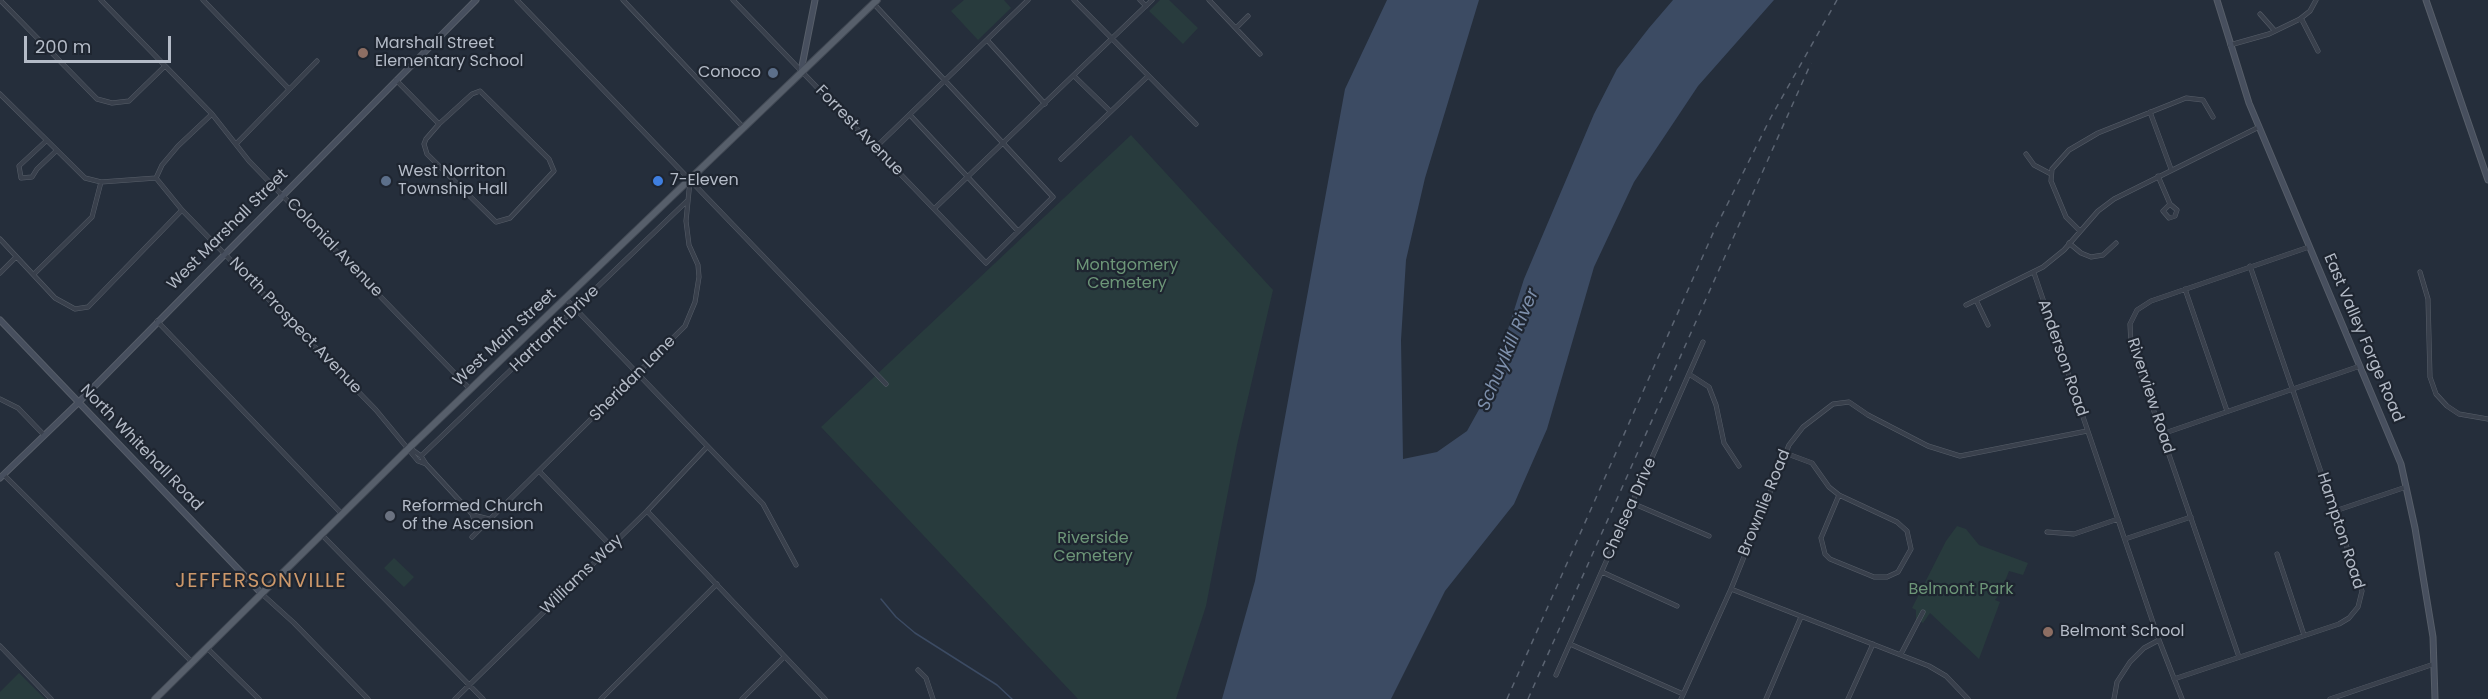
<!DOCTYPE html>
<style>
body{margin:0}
#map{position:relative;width:2488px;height:699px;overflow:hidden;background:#252e3b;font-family:Poppins,sans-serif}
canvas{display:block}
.scale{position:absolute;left:24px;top:36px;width:147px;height:27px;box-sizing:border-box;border:3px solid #b4bbc7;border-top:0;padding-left:8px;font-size:18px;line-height:21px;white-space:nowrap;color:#b4bbc7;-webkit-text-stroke:4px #1e2530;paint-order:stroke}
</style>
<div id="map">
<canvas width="2488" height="699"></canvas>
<div class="scale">200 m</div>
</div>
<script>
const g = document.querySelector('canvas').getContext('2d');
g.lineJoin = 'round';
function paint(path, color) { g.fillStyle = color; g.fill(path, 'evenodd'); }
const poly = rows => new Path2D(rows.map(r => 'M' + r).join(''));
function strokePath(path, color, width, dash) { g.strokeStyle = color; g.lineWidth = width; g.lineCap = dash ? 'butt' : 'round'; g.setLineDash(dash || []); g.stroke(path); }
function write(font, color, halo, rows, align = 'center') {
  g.font = font + ' Poppins,sans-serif'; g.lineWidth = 4.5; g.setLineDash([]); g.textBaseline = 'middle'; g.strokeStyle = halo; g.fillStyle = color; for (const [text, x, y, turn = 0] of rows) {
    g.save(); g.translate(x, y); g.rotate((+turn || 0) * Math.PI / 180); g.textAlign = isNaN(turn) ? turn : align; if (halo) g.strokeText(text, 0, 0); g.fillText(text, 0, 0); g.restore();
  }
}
const green = poly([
 [964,0,1004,0,1011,8,978,40,951,11],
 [1160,0,1169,0,1198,28,1183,44,1149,11],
 [1131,135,1273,290,1237,445,1206,606,1176,699,1078,699,821,427],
 [1957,526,1966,529,1979,545,2028,563,2023,575,2009,571,2000,594,1995,600,2000,602,1979,659,1930,613,1923,623,1916,619,1916,610,1912,608,1946,541],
 [394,558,414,577,404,587,384,568],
 [19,673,45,699,0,699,0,692]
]);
const water = poly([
 [1387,0,1479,0,1425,178,1406,260,1401,340,1403,459,1437,452,1467,431,1487,395,1524,279,1594,114,1617,69,1649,28,1673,0,1774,0,1698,86,1634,182,1594,267,1547,429,1514,504,1445,591,1391,699,1222,699,1255,581,1345,89]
]);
const stream = poly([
 [881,599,896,617,915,633,997,685,1012,699]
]);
const street = poly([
 [0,0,97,99,112,103,129,101,165,66],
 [101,0,212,114,249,161,470,389],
 [203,0,289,89],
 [517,0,886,384],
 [623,0,743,127],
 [733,0,986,263,1053,197,874,4],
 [1074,0,1196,124],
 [1140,0,1146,6],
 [1209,0,1260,54],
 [2260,14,2275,31],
 [2301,18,2318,51],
 [1236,28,1248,16],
 [988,41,1045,104],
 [2230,45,2269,34,2300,19,2310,11,2316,0],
 [1074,76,1110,111],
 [396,80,439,124,426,139,424,144,427,154,496,222,510,218,554,171,549,159,480,91,472,94,439,124],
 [0,94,85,178,101,182,156,178],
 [2150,112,2171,169],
 [910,115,1018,231],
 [46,141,19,166,21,178,32,177,37,169,56,151],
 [237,143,317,61],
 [875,148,1028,0],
 [2026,154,2034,165,2051,174],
 [1061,159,1147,77],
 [2158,176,2170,204,2177,210,2175,216,2169,218,2163,211,2170,204],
 [156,178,182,210,376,410,418,461,426,464],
 [156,178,162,165,178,146,212,114],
 [934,209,1152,0],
 [2080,231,2066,217,2051,181,2052,169,2069,150,2098,133,2186,98,2203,100,2213,117],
 [0,239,55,298,75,309,88,307,182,210],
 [2069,243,2081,253,2091,257,2103,255,2116,243],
 [2420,272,2428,299,2430,377,2436,394,2447,406,2459,414,2488,419],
 [0,273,16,257],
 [2034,273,2159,640,2182,699],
 [34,274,92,217,101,182],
 [2185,289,2227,411],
 [567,300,763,504,796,565],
 [1976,300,1988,325],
 [1966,305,2043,267,2064,250,2098,211,2114,199,2259,127],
 [157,321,342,514],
 [1689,374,1709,387,1716,405,1724,443,1739,466],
 [0,399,18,408,44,435],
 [2162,434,2360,366],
 [410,448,421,456,426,464,472,514,478,530],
 [1785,453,1812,463,1829,487,1839,495,1897,522,1907,531,1911,549,1898,572,1887,577,1874,577,1830,559,1825,554,1821,538,1839,495],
 [421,456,687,201],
 [539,471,611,546],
 [4,475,192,662],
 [1632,503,1709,536],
 [647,511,825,699],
 [2335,511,2406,487],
 [473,515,489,519],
 [2047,532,2074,534,2118,519],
 [322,535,483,699],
 [472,537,685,326,695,302,699,277,698,265,689,245,686,221,690,181],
 [2125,539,2191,517],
 [2277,554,2304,635],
 [1602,572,1677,606],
 [1731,589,1929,666,1946,676,1968,699],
 [262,594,294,623,368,699],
 [1570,644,1683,694],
 [0,646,51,699],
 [207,648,259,699],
 [1901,654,1923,612],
 [2239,657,2131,345,2130,324,2137,310,2151,301,2309,247],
 [918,670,926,678,933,699],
 [1556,675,1703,342],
 [2174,679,2339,624,2349,618,2358,607,2362,591,2250,266],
 [455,699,647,511,706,448],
 [601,699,717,584],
 [742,699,784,657],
 [1681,699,1731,589,1789,445,1803,427,1833,404,1849,402,1868,415,1928,446,1960,456,2087,431],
 [1766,699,1801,617],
 [1848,699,1873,644],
 [2114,699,2117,682,2130,662,2144,648,2159,640],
 [2330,699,2434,664]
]);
const secondary = poly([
 [2217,0,2249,103,2401,464,2415,528,2433,637,2435,699],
 [2426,0,2488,180],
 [801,71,815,0],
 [0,320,262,594],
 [0,478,79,402,476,0]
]);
const primary = poly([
 [155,699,410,447,877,0]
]);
const rail = poly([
 [1507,699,1714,231,1771,117,1837,0],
 [1528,699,1811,63]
]);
const markers = [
 [363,53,6,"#8d6e63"],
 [773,73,6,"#5c6f8a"],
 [386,181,6,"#5c6f8a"],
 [658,181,6,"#3f7fe0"],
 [390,516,6,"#6b7280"],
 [2048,632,6,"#8d6e63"]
];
const poiNames = [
 ["Marshall Street",375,44],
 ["Elementary School",375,62],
 ["Conoco",761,73,"right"],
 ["West Norriton",398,172],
 ["Township Hall",398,190],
 ["7-Eleven",670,181],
 ["Reformed Church",402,507],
 ["of the Ascension",402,525],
 ["Belmont School",2060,632]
];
const streetNames = [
 ["Forrest Avenue",859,131,46],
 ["West Marshall Street",228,230,-45],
 ["Colonial Avenue",334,248,46],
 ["North Prospect Avenue",295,326,46],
 ["Hartranft Drive",555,329,-44],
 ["West Main Street",505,338,-43],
 ["East Valley Forge Road",2363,338,67],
 ["Anderson Road",2062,358,71],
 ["Sheridan Lane",633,379,-45],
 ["Riverview Road",2150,396,72],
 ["North Whitehall Road",141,448,46],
 ["Brownlie Road",1765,503,-68],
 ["Chelsea Drive",1630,509,-66],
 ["Hampton Road",2340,531,72],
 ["Williams Way",582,575,-44]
];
const parkNames = [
 ["Montgomery",1127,266],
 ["Cemetery",1127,284],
 ["Riverside",1093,539],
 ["Cemetery",1093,557],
 ["Belmont Park",1961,590]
];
const waterNames = [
 ["Schuylkill River",1509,350,-67]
];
const quarterNames = [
 ["JEFFERSONVILLE",261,582]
];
paint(green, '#283b3d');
paint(water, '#3c4b63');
strokePath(stream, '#3c4b63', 1.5);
strokePath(street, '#575e69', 5);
strokePath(secondary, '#575e69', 7);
strokePath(primary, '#424954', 8);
strokePath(street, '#39404c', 4);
strokePath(secondary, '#474f5e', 5);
strokePath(primary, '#575f6b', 6);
strokePath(rail, '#5b6472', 1.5, [6, 6]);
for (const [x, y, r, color] of markers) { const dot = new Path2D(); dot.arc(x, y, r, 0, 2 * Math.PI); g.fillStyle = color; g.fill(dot); strokePath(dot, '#1e2530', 2); }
write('16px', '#b4bbc7', '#1e2530', poiNames, 'left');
write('16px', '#b4bbc7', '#1e2530', streetNames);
write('16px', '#6d9678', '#1e2530', parkNames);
write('italic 18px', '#7e90ac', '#1e2530', waterNames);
g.letterSpacing = '1.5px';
write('20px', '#cd986a', '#1e2530', quarterNames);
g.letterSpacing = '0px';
</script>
